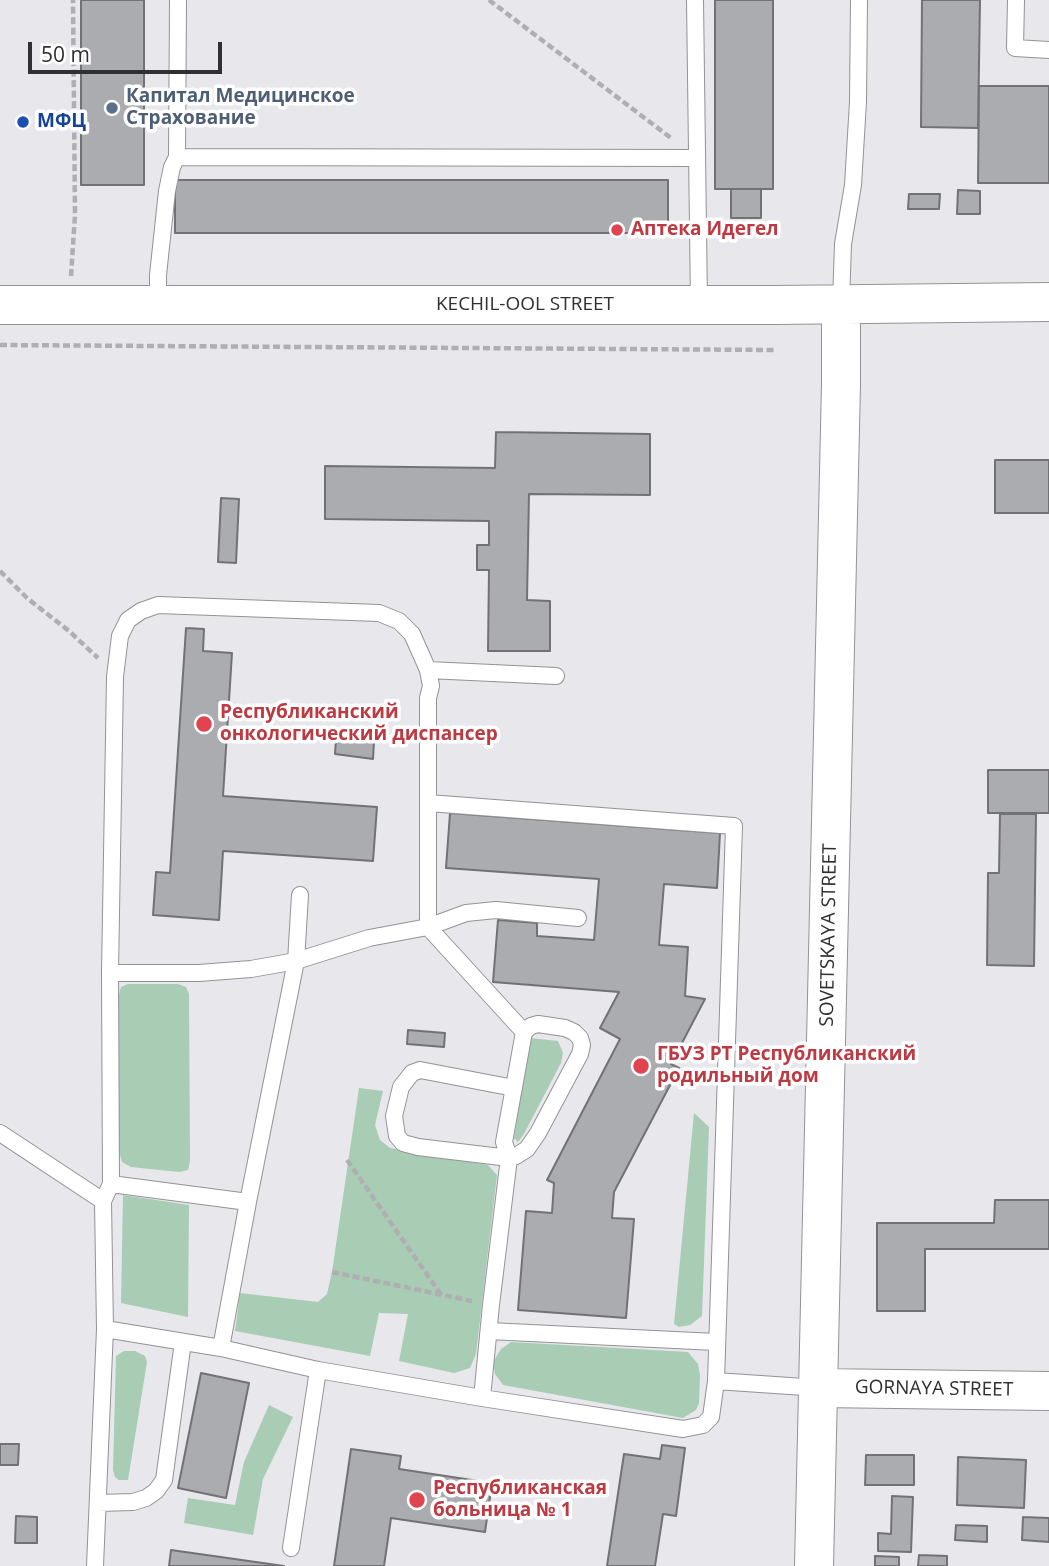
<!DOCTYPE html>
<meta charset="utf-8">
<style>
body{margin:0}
#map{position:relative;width:1049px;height:1566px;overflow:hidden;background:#e8e7ec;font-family:"Open Sans",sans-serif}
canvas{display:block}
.scale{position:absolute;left:28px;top:42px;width:194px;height:32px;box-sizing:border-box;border:4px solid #302f31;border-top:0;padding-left:9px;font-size:21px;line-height:24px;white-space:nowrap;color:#302f31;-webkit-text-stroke:5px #fff;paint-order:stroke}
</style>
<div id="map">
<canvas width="1049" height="1566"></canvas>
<div class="scale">50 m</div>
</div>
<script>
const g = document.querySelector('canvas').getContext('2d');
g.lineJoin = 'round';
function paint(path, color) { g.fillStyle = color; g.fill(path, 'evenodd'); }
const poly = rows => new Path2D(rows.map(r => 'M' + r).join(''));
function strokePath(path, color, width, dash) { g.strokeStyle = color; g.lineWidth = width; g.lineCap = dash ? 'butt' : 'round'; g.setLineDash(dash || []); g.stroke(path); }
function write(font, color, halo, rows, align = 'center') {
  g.font = font + ' "Open Sans",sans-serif'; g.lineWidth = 7; g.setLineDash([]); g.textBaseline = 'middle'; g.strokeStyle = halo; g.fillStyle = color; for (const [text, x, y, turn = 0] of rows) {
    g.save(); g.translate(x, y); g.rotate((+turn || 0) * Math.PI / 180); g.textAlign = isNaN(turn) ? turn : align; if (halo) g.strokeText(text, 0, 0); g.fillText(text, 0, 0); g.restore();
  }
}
const green = poly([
 [128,984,178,984,186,987,189,994,190,1161,188,1170,179,1172,131,1167,122,1162,119,1151,119,994,121,987],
 [530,1038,558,1041,563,1053,561,1063,524,1134,518,1142,514,1138],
 [359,1088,383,1091,375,1125,380,1140,390,1148,488,1165,497,1175,476,1354,470,1368,454,1373,399,1361,408,1314,379,1313,370,1356,235,1331,240,1293,318,1302,327,1294,332,1272],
 [694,1113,709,1127,702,1316,690,1325,679,1327,674,1324],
 [123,1195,189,1205,188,1317,121,1303],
 [511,1342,688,1352,698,1364,700,1375,699,1403,696,1410,683,1418,503,1385,495,1374,493,1362,501,1349],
 [124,1351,135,1351,145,1356,147,1362,128,1480,119,1480,115,1477,113,1470,116,1356],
 [269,1405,293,1417,263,1479,253,1535,184,1523,188,1498,235,1505,244,1462]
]);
const building = poly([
 [81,0,144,0,144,185,81,185,81,0],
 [715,0,773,0,773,189,715,189,715,0],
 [922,0,980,0,978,128,921,127,922,0],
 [979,86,1049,86,1049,183,978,183,979,86],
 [175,180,668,180,668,233,175,233,175,180],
 [731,189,761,189,761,218,731,218,731,189],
 [958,190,980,191,980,214,957,214,958,190],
 [909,194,940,194,939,209,908,209,909,194],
 [496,432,650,434,650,495,529,494,527,600,550,601,550,651,488,651,489,570,477,570,477,545,489,545,489,521,325,519,325,466,495,468,496,432],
 [995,460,1049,460,1049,513,995,513,995,460],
 [221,498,239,499,236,563,218,562,221,498],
 [186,628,204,629,203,651,232,653,223,796,377,807,373,861,223,851,219,920,153,915,156,872,170,873,186,628],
 [336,739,374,742,373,759,335,754,336,739],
 [988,770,1049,770,1049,813,988,813,988,770],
 [450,813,720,833,717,888,664,884,659,945,688,947,685,996,705,999,671,1064,679,1068,614,1192,612,1218,634,1219,626,1318,518,1310,526,1211,552,1213,554,1183,547,1180,620,1039,600,1028,619,992,493,982,498,920,537,923,537,936,594,940,599,879,446,868,450,813],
 [1000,814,1036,814,1034,966,987,965,988,873,999,873,1000,814],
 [408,1030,445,1033,444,1047,407,1044,408,1030],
 [995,1200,1049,1200,1049,1249,925,1249,925,1311,877,1311,877,1223,994,1223,995,1200],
 [201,1373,249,1383,226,1498,178,1488,201,1373],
 [0,1444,19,1444,18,1465,0,1465,0,1444],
 [662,1445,685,1448,676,1516,663,1514,655,1566,607,1566,624,1454,660,1459,662,1445],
 [351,1449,401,1456,399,1469,492,1483,485,1532,391,1518,384,1566,334,1566,351,1449],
 [866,1455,914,1455,914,1485,865,1485,866,1455],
 [958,1457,1026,1460,1024,1508,957,1505,958,1457],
 [892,1496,913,1497,911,1552,878,1551,878,1533,891,1534,892,1496],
 [16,1516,37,1517,37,1543,15,1543,16,1516],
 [1023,1517,1049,1518,1049,1542,1022,1540,1023,1517],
 [956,1525,987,1526,987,1542,955,1540,956,1525],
 [171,1550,284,1566,169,1566,171,1550],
 [919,1555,947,1556,947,1566,918,1566,919,1555],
 [875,1556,899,1557,899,1566,875,1566,875,1556]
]);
const path = poly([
 [489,0,671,138],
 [71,276,75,215,73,0],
 [0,345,774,350],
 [0,571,27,598,69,631,98,658],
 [347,1160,442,1296],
 [332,1272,472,1301]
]);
const service = poly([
 [178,0,177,157,697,158],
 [695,0,699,304],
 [1016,0,1015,48,1049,50],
 [841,303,843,244,853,185,858,102,859,0],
 [158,307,158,275,167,191,172,167,177,157],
 [428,670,431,686,428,698,428,927,466,913,496,910,578,918],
 [428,803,734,826,716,1381,819,1388],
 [110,973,199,973,251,969,296,961,369,938,428,927,524,1032],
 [0,1133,103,1201],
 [111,1184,248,1202],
 [105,1329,221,1348,318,1370,482,1398,683,1429,703,1425,711,1417,716,1381],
 [489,1331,716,1342],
 [221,1348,248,1202,296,961,300,895],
 [482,1398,491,1305,509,1158,504,1142,524,1032,531,1026,538,1024,565,1028,574,1032,580,1038,582,1045,580,1054,538,1133,527,1149,516,1156,509,1158,418,1147,403,1143,397,1136,394,1116,401,1087,412,1073,420,1070,514,1088],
 [98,1503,133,1502,146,1498,156,1491,164,1480,183,1342],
 [291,1548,318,1370],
 [95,1566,105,1329,103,1201,111,1184,110,973,115,677,120,636,128,620,141,611,158,605,379,613,399,621,412,634,428,670,556,676]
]);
const tertiary = poly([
 [0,305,775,305,1049,302],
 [819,1388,1049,1391],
 [814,1566,841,384,841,303]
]);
const markers = [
 [112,108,7,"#5c6f8a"],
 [23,122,7,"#1a4fb4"],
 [617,230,7,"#e0444e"],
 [204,724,9,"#e0444e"],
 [641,1066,9,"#e0444e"],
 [417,1500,9,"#e0444e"]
];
const serviceNames = [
 ["Капитал Медицинское",126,97],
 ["Страхование",126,119]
];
const transitNames = [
 ["МФЦ",37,122]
];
const healthNames = [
 ["Аптека Идегел",631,230],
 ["Республиканский",220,713],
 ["онкологический диспансер",220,735],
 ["ГБУЗ РТ Республиканский",657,1055],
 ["родильный дом",657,1077],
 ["Республиканская",433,1489],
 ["больница № 1",433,1511]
];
const streetNames = [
 ["KECHIL-OOL STREET",525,305],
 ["SOVETSKAYA STREET",829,935,-89],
 ["GORNAYA STREET",934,1389,1]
];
paint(green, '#a8ccb4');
paint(building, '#abacb0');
strokePath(building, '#727276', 2);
strokePath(service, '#939296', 18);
strokePath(tertiary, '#939296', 40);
strokePath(path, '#afaeb2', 4.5, [7, 3.5]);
strokePath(service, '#fff', 16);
strokePath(tertiary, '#fff', 38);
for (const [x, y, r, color] of markers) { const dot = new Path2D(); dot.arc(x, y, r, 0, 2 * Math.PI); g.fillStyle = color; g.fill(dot); strokePath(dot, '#fff', 2.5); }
write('bold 19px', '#4e5e75', '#fff', serviceNames, 'left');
write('bold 19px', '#164399', '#fff', transitNames, 'left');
write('bold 19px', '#be3a42', '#fff', healthNames, 'left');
write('19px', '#302f31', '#fff', streetNames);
</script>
